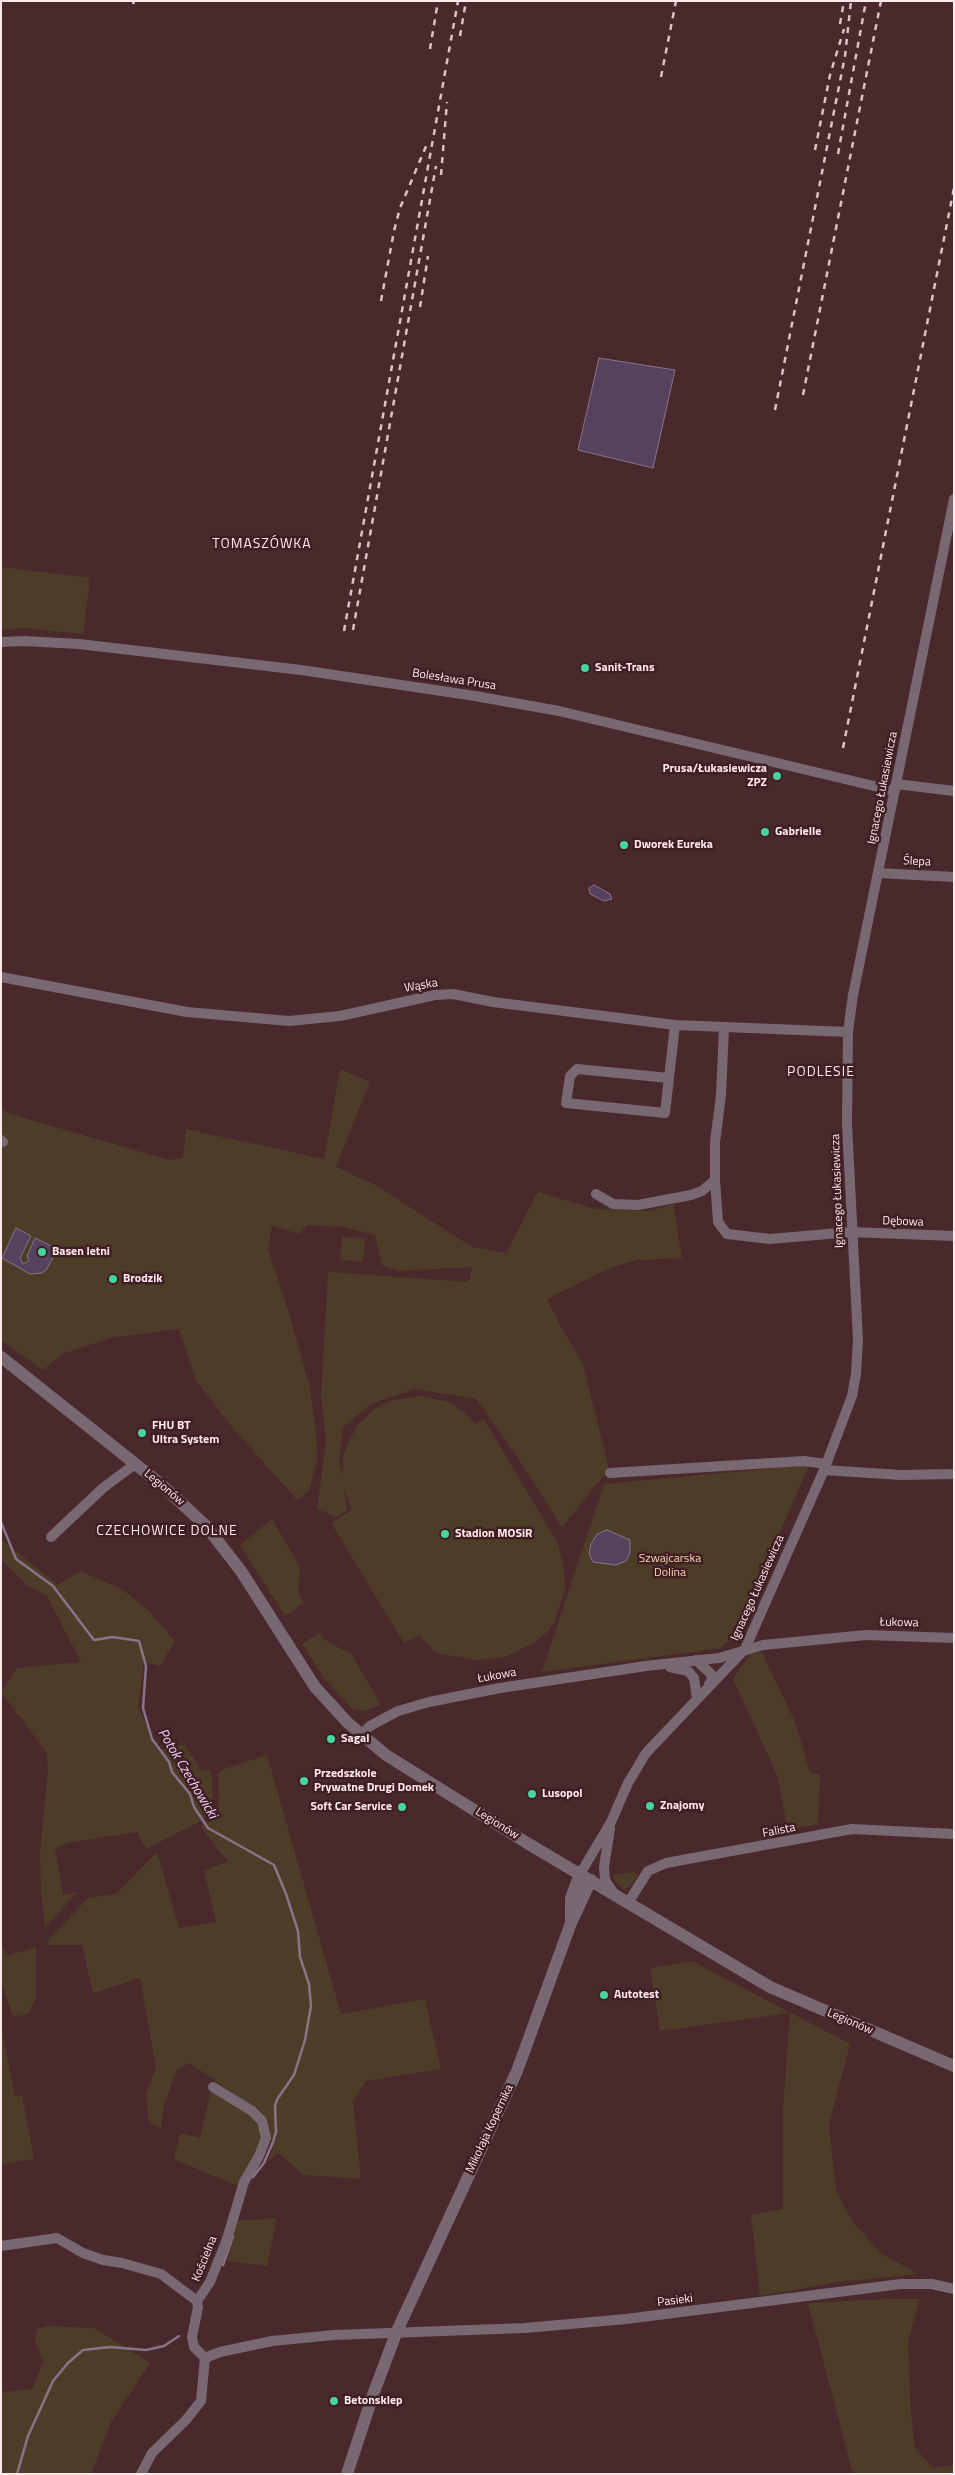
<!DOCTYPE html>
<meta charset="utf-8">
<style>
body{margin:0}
#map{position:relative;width:955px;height:2475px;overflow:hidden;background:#4a292c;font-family:"Titillium Web",sans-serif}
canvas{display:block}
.frame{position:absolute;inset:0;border:2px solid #ffe9ea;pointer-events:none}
</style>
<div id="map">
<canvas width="955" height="2475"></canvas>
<div class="frame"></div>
</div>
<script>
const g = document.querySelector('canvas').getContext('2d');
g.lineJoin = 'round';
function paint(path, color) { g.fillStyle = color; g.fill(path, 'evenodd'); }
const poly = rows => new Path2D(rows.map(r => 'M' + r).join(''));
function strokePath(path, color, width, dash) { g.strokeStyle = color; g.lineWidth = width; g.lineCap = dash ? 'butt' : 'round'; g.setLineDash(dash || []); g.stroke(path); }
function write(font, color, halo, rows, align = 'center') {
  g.font = font + ' "Titillium Web",sans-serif'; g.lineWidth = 5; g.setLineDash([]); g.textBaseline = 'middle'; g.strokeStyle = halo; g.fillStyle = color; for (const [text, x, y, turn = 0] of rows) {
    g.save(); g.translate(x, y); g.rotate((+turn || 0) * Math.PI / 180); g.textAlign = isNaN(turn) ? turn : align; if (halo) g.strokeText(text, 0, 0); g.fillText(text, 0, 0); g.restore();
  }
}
const green = poly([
 [1,567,90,578,83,634,24,628,1,630],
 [340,1069,370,1082,336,1167,377,1186,472,1247,506,1253,538,1192,595,1209,649,1211,673,1204,682,1258,637,1260,610,1268,547,1299,562,1329,582,1362,609,1469,562,1527,516,1455,476,1399,414,1389,371,1404,343,1427,339,1461,342,1477,344,1453,356,1427,374,1409,389,1401,419,1396,434,1399,448,1402,464,1412,475,1424,484,1419,558,1544,564,1569,565,1588,555,1621,546,1633,533,1643,505,1657,477,1660,436,1653,419,1635,404,1643,331,1523,352,1510,344,1489,347,1510,336,1517,317,1509,326,1442,321,1396,328,1272,469,1282,472,1267,398,1271,382,1265,375,1235,343,1227,307,1225,300,1234,272,1226,268,1249,289,1313,310,1388,316,1433,317,1460,309,1491,297,1500,232,1427,196,1380,179,1329,111,1338,62,1354,43,1370,1,1340,1,1108,7,1113,169,1160,183,1158,186,1129,324,1159],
 [342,1237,365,1238,363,1262,340,1260],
 [809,1465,737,1632,721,1648,542,1672,604,1484],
 [272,1519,300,1567,298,1594,304,1603,285,1616,240,1545],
 [1,1539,58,1585,80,1571,120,1588,146,1608,175,1641,160,1666,144,1662,138,1706,157,1750,184,1744,202,1771,211,1770,213,1800,210,1813,197,1823,146,1849,137,1832,67,1843,55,1849,63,1895,78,1892,45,1927,41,1892,40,1851,48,1772,47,1753,1,1692,17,1668,81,1662,47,1596,28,1586,1,1559],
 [320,1632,325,1640,352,1655,381,1705,364,1711,352,1709,324,1678,302,1644],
 [751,1653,762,1653,795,1722,810,1773,820,1775,818,1824,788,1830,777,1775,733,1679],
 [267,1755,341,2014,425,1999,441,2069,366,2081,353,2101,361,2179,304,2175,277,2152,267,2164,273,2147,268,2122,261,2113,190,2063,177,2069,164,2105,161,2128,149,2123,146,2093,156,2068,140,1978,93,1993,82,1945,48,1945,49,1939,88,1898,116,1894,157,1852,179,1928,216,1922,204,1870,228,1862,201,1827,217,1818,219,1808,218,1773,224,1769],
 [632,1872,636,1873,638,1877,628,1887,623,1889,616,1883,613,1875],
 [1,1943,6,1956,36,1947,36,1997,28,2014,13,2017,1,1981],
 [692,1961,850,2044,829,2125,836,2190,851,2220,881,2253,917,2274,831,2283,760,2296,751,2215,783,2209,783,2108,790,2013,660,2031,650,1968],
 [1,2028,15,2096,22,2095,34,2159,1,2164],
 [211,2090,253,2116,263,2133,263,2142,238,2186,174,2159,180,2133,200,2138],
 [277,2218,267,2266,227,2261,237,2221],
 [887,2299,920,2299,908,2341,911,2414,915,2448,934,2468,954,2465,954,2474,853,2474,808,2303],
 [47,2326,94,2328,150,2363,111,2422,91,2474,1,2474,1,2392,33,2389,43,2361,35,2341,37,2329]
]);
const water = poly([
 [599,358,675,370,653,468,578,450,599,358],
 [594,885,610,894,612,899,604,901,590,894,589,888,594,885],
 [16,1228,31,1236,20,1258,23,1264,29,1261,27,1256,35,1238,57,1249,47,1269,42,1273,30,1274,2,1258,16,1228],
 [607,1530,630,1540,630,1553,626,1561,616,1565,593,1562,589,1554,591,1544,597,1534,607,1530]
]);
const stream = poly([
 [1,1522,16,1559,53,1586,94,1640,113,1637,139,1641,146,1666,143,1708,152,1739,169,1762,172,1772,190,1794,194,1807,208,1828,274,1865,286,1894,298,1931,300,1957,309,1984,311,2006,305,2040,294,2075,278,2098,275,2105,276,2132,273,2142,264,2163,253,2177],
 [223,2265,233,2236],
 [17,2474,28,2436,53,2381,68,2363,83,2350,110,2347,146,2350,164,2346,179,2336]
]);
const minor = poly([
 [1,642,24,641,79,644,301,670,475,696,559,711,895,791],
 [896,784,954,791],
 [878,873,954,877],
 [1,977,187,1012,289,1021,340,1016,435,995,453,994,493,1002,675,1025,848,1032],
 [724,1027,721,1095,715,1142,715,1180,718,1222,727,1234,770,1239,851,1232,954,1236],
 [669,1078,577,1069,570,1076,566,1103,665,1113,675,1025],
 [1,1140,3,1142],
 [596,1194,613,1204,638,1205,691,1195,702,1191,715,1180],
 [824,1470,901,1475,954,1474],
 [610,1473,804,1461,826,1464],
 [51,1537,103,1488,135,1464],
 [696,1660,711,1674,712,1683,709,1684],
 [670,1667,688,1671,694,1678,697,1698],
 [361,1735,370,1726,398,1711,429,1702,500,1688,646,1666,719,1658,763,1645,866,1635,954,1638],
 [610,1828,604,1867,605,1880,615,1895],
 [580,1874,611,1822,628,1783,646,1753,745,1649,824,1470,852,1396,856,1374,858,1340,847,1124,848,1032,853,995,954,499],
 [628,1903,648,1871,666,1863,852,1829,954,1834],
 [1,2246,57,2238,83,2253,103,2260,122,2263,161,2274,197,2301],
 [197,2301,210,2282,227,2239,244,2182,259,2156,266,2138,262,2121,252,2111,213,2087],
 [205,2358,220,2352,272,2341,334,2335,525,2328,626,2319,901,2284,932,2284,954,2289],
 [141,2474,152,2453,186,2420,201,2401,205,2358,194,2347,192,2337,198,2307,197,2301]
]);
const tertiary = poly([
 [1,1357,163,1486,206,1526,241,1571,315,1687,348,1723,386,1755,527,1843,770,1987,954,2066],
 [571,1920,571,1898,580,1874],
 [347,2474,374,2392,397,2331,517,2071,571,1923,591,1880]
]);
const rail = poly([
 [133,4,134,1],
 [840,24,844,1],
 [460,36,466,1],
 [430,49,438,1],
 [661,77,676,1],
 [815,150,830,75,844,29],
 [838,154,866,1],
 [441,175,447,102],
 [381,301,394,231,400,208,427,144],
 [420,307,428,256],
 [803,395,881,1],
 [775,410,845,56,851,1],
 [353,630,436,166],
 [344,631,458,1],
 [843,748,954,188]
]);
const markers = [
 [585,668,5,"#47d49e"],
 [777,776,5,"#47d49e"],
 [765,832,5,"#47d49e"],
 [624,845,5,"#47d49e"],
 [42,1252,5,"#47d49e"],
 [113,1279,5,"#47d49e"],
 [142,1433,5,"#47d49e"],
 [445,1534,5,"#47d49e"],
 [331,1739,5,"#47d49e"],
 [304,1781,5,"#47d49e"],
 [532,1794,5,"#47d49e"],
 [650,1806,5,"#47d49e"],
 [402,1807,5,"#47d49e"],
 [604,1995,5,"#47d49e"],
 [334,2401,5,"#47d49e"]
];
const poiNames = [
 ["Sanit-Trans",595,668],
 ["Prusa/Łukasiewicza",767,769,"right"],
 ["ZPZ",767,783,"right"],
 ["Gabrielle",775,832],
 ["Dworek Eureka",634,845],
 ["Basen letni",52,1252],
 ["Brodzik",123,1279],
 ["FHU BT",152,1426],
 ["Ultra System",152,1440],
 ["Stadion MOSiR",455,1534],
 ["Sagal",341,1739],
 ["Przedszkole",314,1774],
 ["Prywatne Drugi Domek",314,1788],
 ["Lusopol",542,1794],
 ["Znajomy",660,1806],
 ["Soft Car Service",392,1807,"right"],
 ["Autotest",614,1995],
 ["Betonsklep",344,2401]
];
const streetNames = [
 ["Bolesława Prusa",454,680,9],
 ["Ignacego Łukasiewicza",883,788,-79],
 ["Ślepa",917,862,3],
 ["Wąska",421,986,-10],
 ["Ignacego Łukasiewicza",838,1191,-92],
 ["Dębowa",903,1222,2],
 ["Legionów",164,1488,40],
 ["Ignacego Łukasiewicza",758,1588,-66],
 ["Łukowa",899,1623,1],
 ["Łukowa",497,1676,-10],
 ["Legionów",497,1824,32],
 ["Falista",779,1831,-11],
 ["Legionów",850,2022,23],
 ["Mikołaja Kopernika",490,2129,-65],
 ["Kościelna",205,2259,-68],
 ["Pasieki",675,2301,-7]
];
const parkNames = [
 ["Szwajcarska",670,1559],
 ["Dolina",670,1573]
];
const neighbourhoodNames = [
 ["TOMASZÓWKA",262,545],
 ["PODLESIE",821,1073],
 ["CZECHOWICE DOLNE",167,1532]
];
const waterNames = [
 ["Potok Czechowicki",187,1774,59]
];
paint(green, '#4d3d28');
paint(water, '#55425f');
strokePath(water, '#887489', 1);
strokePath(stream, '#887489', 2.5);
strokePath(minor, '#786871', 10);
strokePath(tertiary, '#786871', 12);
strokePath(rail, '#dbc3c5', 2.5, [6, 6]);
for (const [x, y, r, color] of markers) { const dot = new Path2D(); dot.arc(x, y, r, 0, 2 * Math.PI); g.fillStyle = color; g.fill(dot); strokePath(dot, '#3f1f23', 2); }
write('bold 12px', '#ffe9ea', '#3f1f23', poiNames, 'left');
write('12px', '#ffe9ea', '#3f1f23', streetNames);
write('12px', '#fad9af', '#3f1f23', parkNames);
g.letterSpacing = '1px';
write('14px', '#ffe9ea', '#3f1f23', neighbourhoodNames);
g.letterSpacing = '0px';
write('italic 14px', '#eacef9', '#3f1f23', waterNames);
</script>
